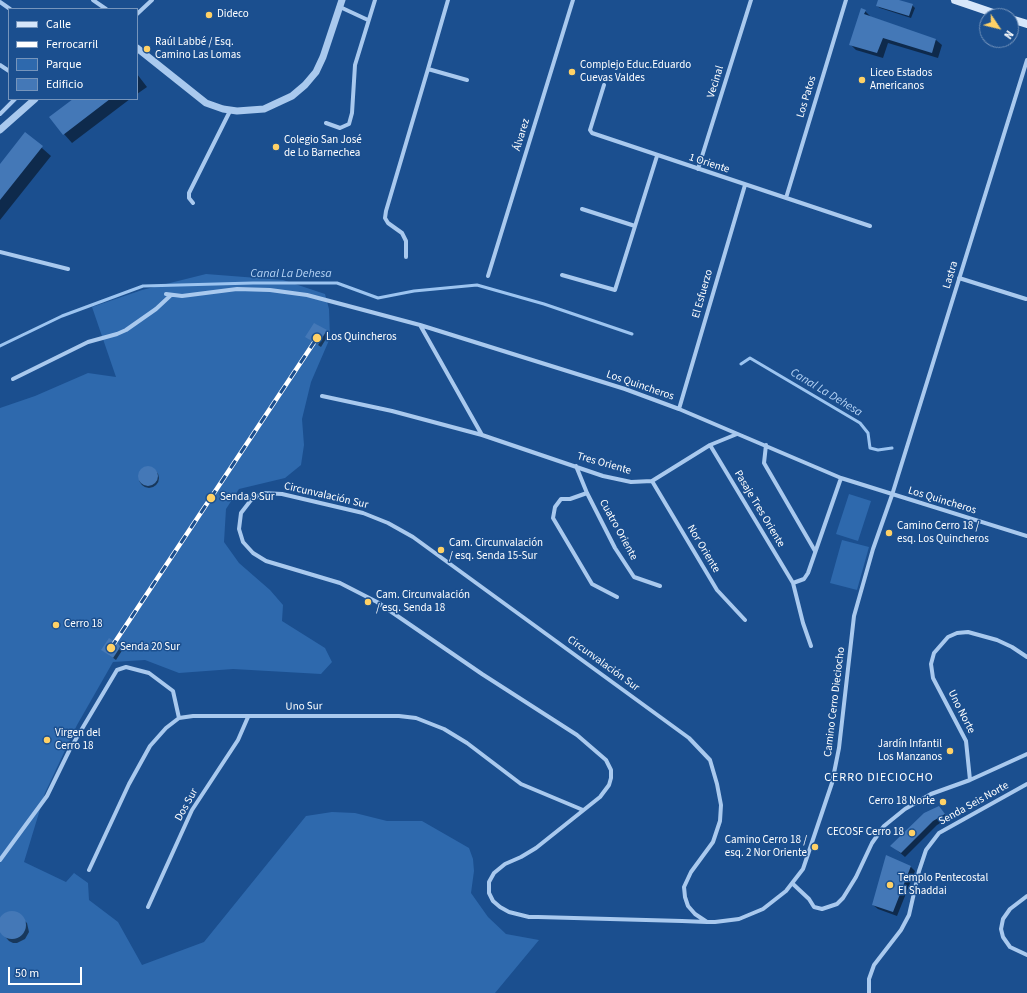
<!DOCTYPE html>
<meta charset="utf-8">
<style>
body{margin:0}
#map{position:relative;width:1027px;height:993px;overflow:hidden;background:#1b4f8f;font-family:"Source Sans 3",sans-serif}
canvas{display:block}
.legend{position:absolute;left:8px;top:8px;width:130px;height:92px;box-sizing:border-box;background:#1b4f8f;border:1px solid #7695bc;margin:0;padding:5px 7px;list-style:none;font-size:12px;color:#fff}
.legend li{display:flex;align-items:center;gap:8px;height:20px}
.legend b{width:20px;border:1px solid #7695bc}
.north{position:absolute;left:979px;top:8px;width:40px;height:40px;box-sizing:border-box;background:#1b4f8f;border:1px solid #7695bc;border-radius:50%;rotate:125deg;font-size:11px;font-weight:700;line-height:16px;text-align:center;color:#fff}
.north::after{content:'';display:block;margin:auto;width:14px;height:18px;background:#ffd166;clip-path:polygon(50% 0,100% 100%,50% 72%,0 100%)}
.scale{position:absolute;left:8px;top:967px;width:74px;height:18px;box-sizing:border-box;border:2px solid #fff;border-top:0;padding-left:5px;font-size:12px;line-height:14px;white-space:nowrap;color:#fff;-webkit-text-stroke:3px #1b4f8f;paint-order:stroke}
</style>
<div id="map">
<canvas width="1027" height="993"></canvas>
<ul class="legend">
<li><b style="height:5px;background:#d6e6fa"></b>Calle</li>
<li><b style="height:5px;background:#fff"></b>Ferrocarril</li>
<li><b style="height:11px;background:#2e69ad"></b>Parque</li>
<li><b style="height:11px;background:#4478b7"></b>Edificio</li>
</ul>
<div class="north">N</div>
<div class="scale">50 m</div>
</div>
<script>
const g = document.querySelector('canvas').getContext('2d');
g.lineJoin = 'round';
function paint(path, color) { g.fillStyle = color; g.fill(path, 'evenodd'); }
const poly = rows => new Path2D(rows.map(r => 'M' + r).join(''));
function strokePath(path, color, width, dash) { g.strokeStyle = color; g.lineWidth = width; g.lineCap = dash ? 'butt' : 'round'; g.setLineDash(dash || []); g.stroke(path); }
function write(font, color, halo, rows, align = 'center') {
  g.font = font + ' "Source Sans 3",sans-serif'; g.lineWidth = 3; g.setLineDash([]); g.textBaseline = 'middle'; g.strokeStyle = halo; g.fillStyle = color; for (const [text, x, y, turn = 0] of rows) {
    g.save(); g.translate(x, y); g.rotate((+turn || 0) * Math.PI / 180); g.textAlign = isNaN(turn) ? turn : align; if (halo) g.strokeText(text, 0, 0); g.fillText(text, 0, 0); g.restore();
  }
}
const green = poly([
 [206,274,283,280,325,294,329,309,330,338,311,382,302,419,304,445,301,465,285,478,239,489,226,509,224,542,239,563,270,590,283,605,282,621,325,648,332,662,321,674,233,669,179,673,145,660,113,662,77,725,45,793,24,862,66,882,74,873,88,883,89,900,118,922,142,965,204,942,306,816,332,812,355,813,387,821,422,821,469,848,473,859,474,871,471,893,488,917,506,934,539,940,495,993,0,993,0,408,35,396,88,373,116,377,92,307,142,290],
 [849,494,871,501,858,541,836,534],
 [842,540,869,547,857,590,830,583]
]);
const shadow = poly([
 [879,0,896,0,912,5,915,8,911,18,880,8,877,6],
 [865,11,871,17,936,40,942,45,938,58,888,43,883,58,856,50,850,44],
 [137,74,147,87,137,94],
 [75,99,130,99,72,143,64,134],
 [26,134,51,156,0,220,0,166],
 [315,324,329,334,321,347,309,339],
 '139 478a10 10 0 1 1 20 0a10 10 0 1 1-20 0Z',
 [120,647,123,649,116,660,102,650],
 [943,812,948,819,937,825,905,857,892,846],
 [910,866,915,871,897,916,878,909,873,905],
 [7,912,16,913,27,923,29,932,25,939,17,943,13,943,9,941,0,931,0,919]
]);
const stream = poly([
 [0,346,62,316,143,286,253,283,337,283,378,298,414,291,477,285,544,304,632,334],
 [741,364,750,358,860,423,868,433,870,448,878,450,892,448]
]);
const building = poly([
 [878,0,899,0,913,4,909,16,876,6],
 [861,8,866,10,864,14,936,39,932,53,883,38,877,53,849,45],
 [73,99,110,99,63,135,49,117],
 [25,132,43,146,0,200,0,164],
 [314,323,327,330,318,345,305,337],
 '138 476a10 10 0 1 1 20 0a10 10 0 1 1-20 0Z',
 [109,638,121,646,113,658,101,650],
 [939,806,945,814,933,821,901,853,890,846,924,813],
 [886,855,911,866,893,912,872,905],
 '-2 925a14 14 0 1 1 28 0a14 14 0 1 1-28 0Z'
]);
const minor = poly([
 [93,0,106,9],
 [448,0,428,69,467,80],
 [0,2,10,9],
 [340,7,368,20],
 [137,14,152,0],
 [0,65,9,71],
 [604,85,590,130,592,133,870,226],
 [0,114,15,99],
 [326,123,340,128,349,124,352,113,355,65,375,0],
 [698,169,751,0],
 [786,198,846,0],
 [193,203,189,198,189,193,230,111],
 [582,209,635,226],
 [0,252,68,269],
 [406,257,406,241,402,233,388,223,385,218,386,211,428,69],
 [562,275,615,290,657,156],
 [488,276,573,0],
 [959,278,1026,299],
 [166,294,182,296,237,289,270,290,307,295,420,325,625,389,679,409,841,478,1027,536],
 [420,325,482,435],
 [13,379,88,342,117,334,126,330,156,309,171,295],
 [322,396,392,411,482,435,603,476,631,482,652,481,710,445,737,434],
 [679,409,745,185],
 [710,445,793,583,803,623,811,646],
 [766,445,764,463,815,551],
 [576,466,587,493,615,548,634,577,660,586],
 [652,481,717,590,745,620],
 [587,493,570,499,561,499,555,507,553,518,592,584,617,597],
 [793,583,804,579,808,573,841,478],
 [970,780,966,741,933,678,931,664,934,653,948,637,957,633,968,632,997,640,1012,647,1027,657],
 [0,860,47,796,70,749,117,670,126,667,149,673,173,691,179,718],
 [89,870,129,784,150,746,166,728,179,718,193,716,399,716,416,718,444,729,467,743,521,784,583,810],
 [793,884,809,899,814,907,822,909,837,904,843,898,856,877,872,843,884,826,905,809,931,794,970,780,1027,754],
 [1027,896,1010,909,1003,919,1001,929,1003,937,1010,947,1027,955],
 [148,907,192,810,238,740,248,717],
 [707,922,695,914,688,906,685,897,684,887,691,872,713,842,720,821,721,805,717,784,710,760,689,738,413,537,388,523,363,513,282,494,263,493,251,500,241,513,239,529,243,542,253,553,266,561,340,583,377,602,482,674,577,735,606,760,611,770,611,778,609,785,600,797,536,848,521,857,505,864,494,873,489,882,489,893,493,901,500,907,509,912,529,917,538,917,682,921,707,922,715,922,739,919,763,909,786,891,803,869,832,783,839,748,854,616,873,549,892,495,1027,60],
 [869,993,869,979,874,965,901,930,909,915,919,871,926,850,939,833,1027,784]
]);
const tertiary = poly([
 [137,48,206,103,223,109,237,111,264,109,292,96,305,85,316,72,323,57,342,0],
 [0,130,35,99]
]);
const secondary = poly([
 [955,0,1002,16],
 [1011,19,1027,24]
]);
const rail = poly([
 [111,648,317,338]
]);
const markers = [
 [209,15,4,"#ffd166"],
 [147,49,4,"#ffd166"],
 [572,72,4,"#ffd166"],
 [862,80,4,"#ffd166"],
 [276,147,4,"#ffd166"],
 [317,338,5,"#ffd166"],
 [211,498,5,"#ffd166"],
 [889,533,4,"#ffd166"],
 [441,550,4,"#ffd166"],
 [368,602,4,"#ffd166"],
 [56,625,4,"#ffd166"],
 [111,648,5,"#ffd166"],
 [47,740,4,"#ffd166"],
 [950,751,4,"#ffd166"],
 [943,802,4,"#ffd166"],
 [912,833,4,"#ffd166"],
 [815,847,4,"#ffd166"],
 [890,885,4,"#ffd166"]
];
const poiNames = [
 ["Dideco",217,15],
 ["Raúl Labbé / Esq.",155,43],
 ["Camino Las Lomas",155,56],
 ["Complejo Educ.Eduardo",580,66],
 ["Cuevas Valdes",580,79],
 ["Liceo Estados",870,74],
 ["Americanos",870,87],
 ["Colegio San José",284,141],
 ["de Lo Barnechea",284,154],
 ["Los Quincheros",326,338],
 ["Senda 9 Sur",220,498],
 ["Camino Cerro 18 /",897,527],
 ["esq. Los Quincheros",897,540],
 ["Cam. Circunvalación",449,544],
 ["/ esq. Senda 15-Sur",449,557],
 ["Cam. Circunvalación",376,596],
 ["/ esq. Senda 18",376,609],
 ["Cerro 18",64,625],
 ["Senda 20 Sur",120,648],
 ["Virgen del",55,734],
 ["Cerro 18",55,747],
 ["Jardín Infantil",942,745,"right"],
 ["Los Manzanos",942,758,"right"],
 ["Cerro 18 Norte",935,802,"right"],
 ["CECOSF Cerro 18",904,833,"right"],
 ["Camino Cerro 18 /",807,841,"right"],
 ["esq. 2 Nor Oriente",807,854,"right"],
 ["Templo Pentecostal",898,879],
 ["El Shaddai",898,892]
];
const streetNames = [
 ["Vecinal",716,82,-73],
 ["Los Patos",807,97,-73],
 ["Álvarez",522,135,-73],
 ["1 Oriente",709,164,18],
 ["Lastra",951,275,-73],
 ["El Esfuerzo",703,294,-74],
 ["Los Quincheros",640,386,19],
 ["Tres Oriente",604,464,16],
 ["Circunvalación Sur",326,496,13],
 ["Los Quincheros",942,501,17],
 ["Pasaje Tres Oriente",759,509,59],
 ["Cuatro Oriente",618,530,61],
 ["Nor Oriente",703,549,59],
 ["Circunvalación Sur",603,664,36],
 ["Camino Cerro Dieciocho",835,702,-83],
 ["Uno Sur",304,707,-1],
 ["Uno Norte",961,712,63],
 ["Senda Seis Norte",974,804,-29],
 ["Dos Sur",187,805,-61]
];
const waterNames = [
 ["Canal La Dehesa",291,274],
 ["Canal La Dehesa",826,393,31]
];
const neighbourhoodNames = [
 ["CERRO DIECIOCHO",879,778]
];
paint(green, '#2e69ad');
paint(shadow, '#0007');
strokePath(stream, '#9cc4f0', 3);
paint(building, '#4478b7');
strokePath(minor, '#a9c9ee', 4);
strokePath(tertiary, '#a9c9ee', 7);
strokePath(secondary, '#d6e6fa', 8);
strokePath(rail, '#fff', 4.5);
strokePath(rail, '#1b4f8f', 3, [9]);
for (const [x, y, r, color] of markers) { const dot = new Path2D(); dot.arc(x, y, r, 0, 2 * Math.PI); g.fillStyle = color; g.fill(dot); strokePath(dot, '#1b4f8f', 1.5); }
write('11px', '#fff', '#1b4f8f', poiNames, 'left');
write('11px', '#fff', '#1b4f8f', streetNames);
write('italic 12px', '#b5d3f5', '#1b4f8f', waterNames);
g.letterSpacing = '1px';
write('12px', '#fff', '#1b4f8f', neighbourhoodNames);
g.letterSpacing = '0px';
</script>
